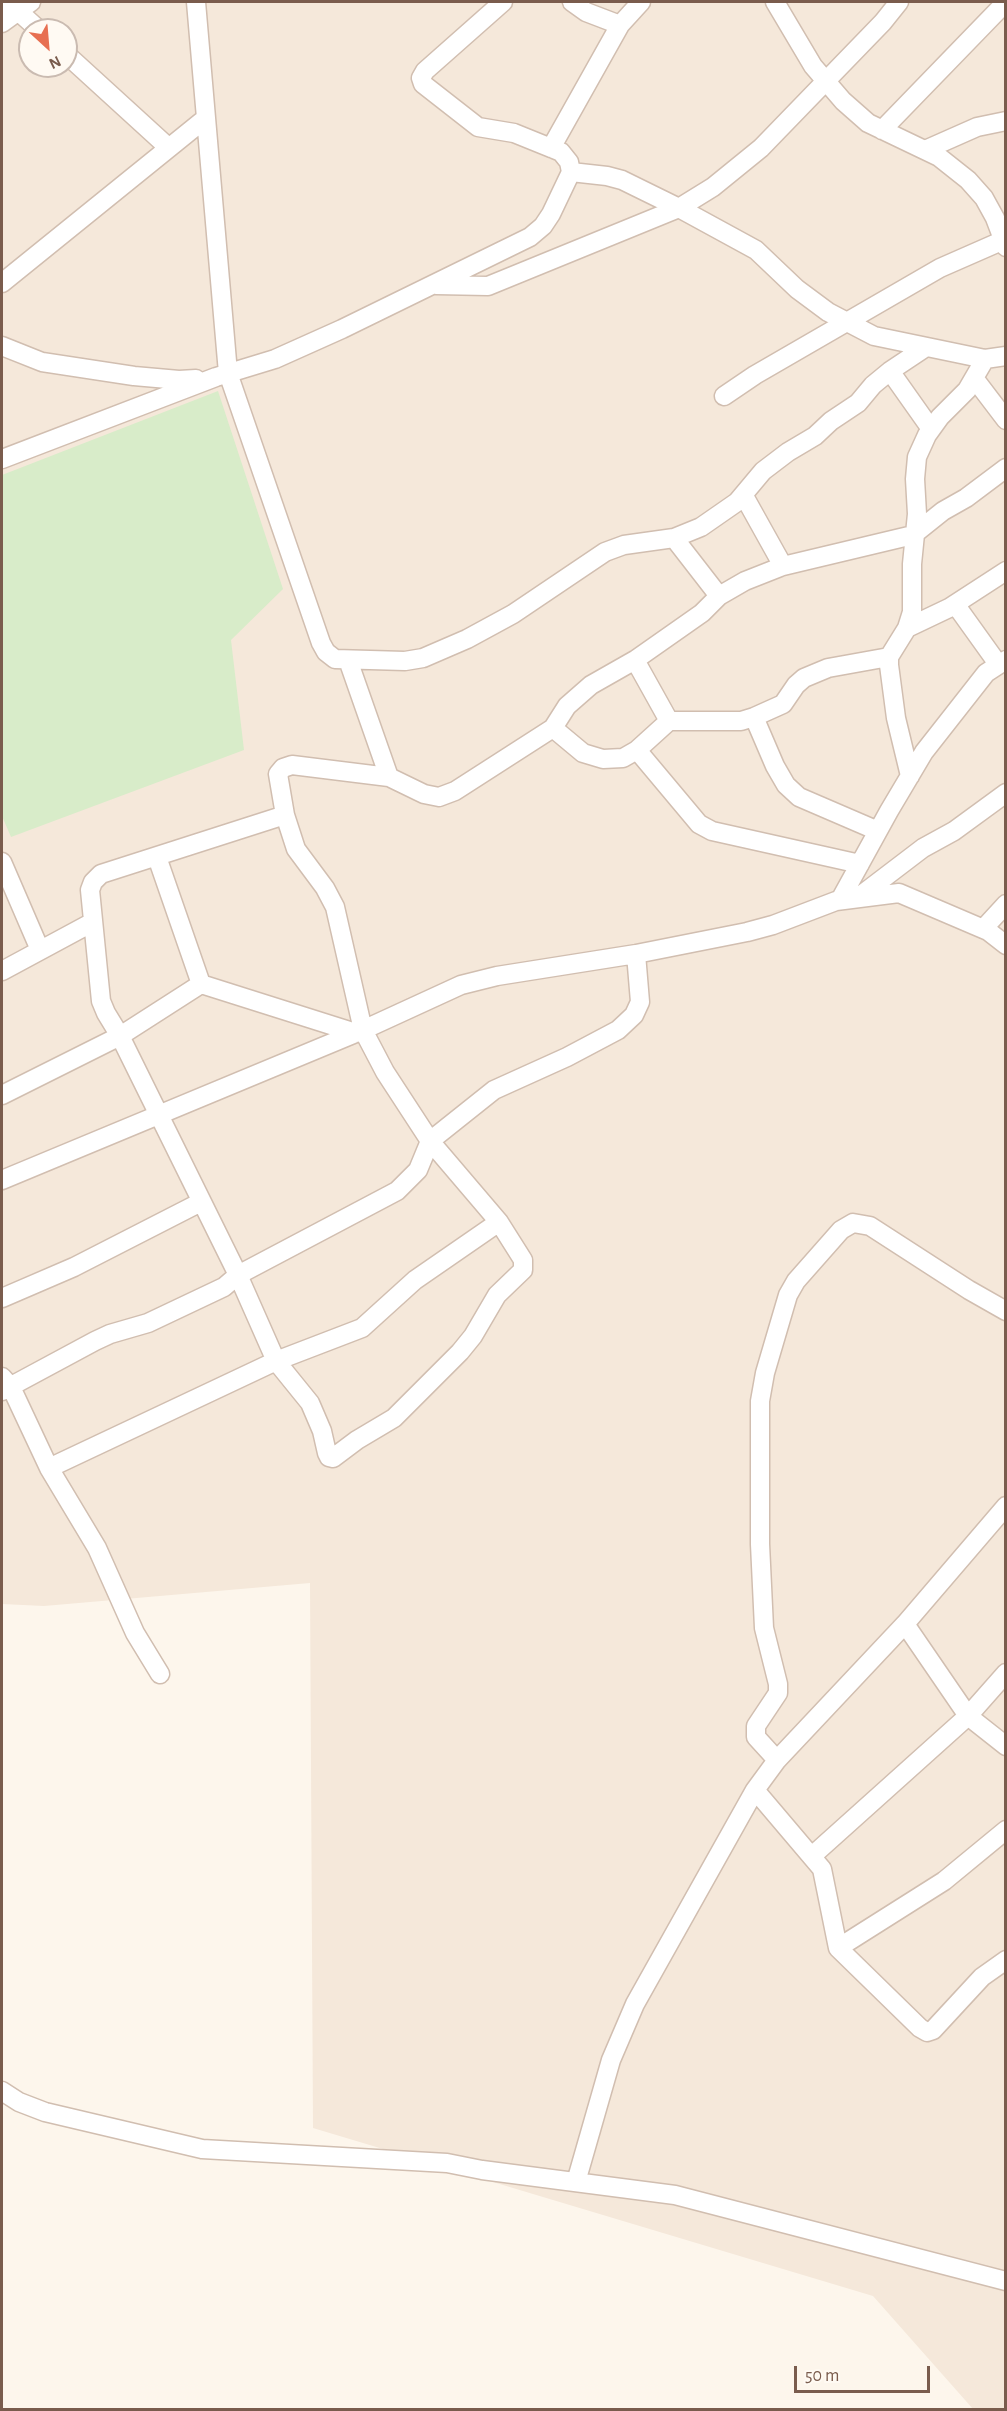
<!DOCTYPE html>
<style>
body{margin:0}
#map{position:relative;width:1007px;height:2411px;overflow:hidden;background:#fdf6ec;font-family:"Alegreya Sans",sans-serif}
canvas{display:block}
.frame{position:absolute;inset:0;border:3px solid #7a5c4d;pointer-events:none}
.north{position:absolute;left:18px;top:18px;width:60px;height:60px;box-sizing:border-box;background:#fffaf3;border:2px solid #cabbb1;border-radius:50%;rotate:154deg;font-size:16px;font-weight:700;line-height:24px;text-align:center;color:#7a5c4d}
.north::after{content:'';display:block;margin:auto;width:21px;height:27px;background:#e76f51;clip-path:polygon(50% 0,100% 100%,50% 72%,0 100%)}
.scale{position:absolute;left:794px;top:2366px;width:136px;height:27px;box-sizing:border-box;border:3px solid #7a5c4d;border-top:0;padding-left:8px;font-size:18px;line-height:21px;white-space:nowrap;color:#7a5c4d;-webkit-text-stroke:4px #fffaf3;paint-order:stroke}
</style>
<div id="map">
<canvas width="1007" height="2411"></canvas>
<div class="frame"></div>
<div class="north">N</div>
<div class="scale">50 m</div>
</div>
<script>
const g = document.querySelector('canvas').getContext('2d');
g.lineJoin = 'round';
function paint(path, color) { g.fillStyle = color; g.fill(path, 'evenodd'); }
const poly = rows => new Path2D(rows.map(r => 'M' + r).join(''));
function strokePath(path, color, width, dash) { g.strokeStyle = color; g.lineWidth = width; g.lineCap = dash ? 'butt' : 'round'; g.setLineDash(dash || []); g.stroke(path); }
const residential = poly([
 [2,2,1005,2,1005,2409,973,2409,873,2296,313,2128,310,1583,44,1606,2,1604],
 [30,30,66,30,66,66,30,66]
]);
const green = poly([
 [218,391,283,589,231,640,244,750,11,837,2,816,2,475]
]);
const street = poly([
 [2,2,18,11,39,30],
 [196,2,228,373,321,643,326,652,335,659,405,661,423,658,467,639,513,614,605,552,624,545,674,538,701,527,737,502,763,471,788,452,815,436,831,421,858,403,873,385,890,371,926,347],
 [572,2,586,12,620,25],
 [775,2,813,66,843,101,868,123,939,157,968,180,984,198,995,218,1006,247],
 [2,23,31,2],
 [66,54,169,148],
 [882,130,1006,2],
 [551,148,620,25,641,2],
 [925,150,977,127,1006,121],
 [571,172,607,176,622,180,679,208,756,250,797,289,828,312,874,336,985,359,1006,356],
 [2,283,206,118],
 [436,285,488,286,679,208,713,187,761,148,883,22,899,2],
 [2,346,42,362,134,376,179,380,196,379],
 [890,371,931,429],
 [974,378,1006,420],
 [724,396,755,375,940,268,1006,239],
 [2,459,216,377,275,359,342,329,530,237,543,226,551,214,571,172,569,162,561,152,514,133,478,127,423,84,421,78,425,71,503,2],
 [744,496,783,566],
 [674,538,719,596],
 [955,604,998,664],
 [907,628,949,608,1006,571],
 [348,660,389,777],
 [635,660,669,721],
 [754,717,775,766,786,785,799,797,878,831],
 [553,728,583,753,603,759,623,758,637,750,669,721,741,721,754,717,783,704,796,685,804,678,828,668,889,657],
 [637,750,699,824,712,831,860,864],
 [910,776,896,718,889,665,889,657,907,628,912,612,912,564,917,514,915,479,917,457,927,435,940,417,967,390,985,359],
 [285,815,101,874,93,882,90,890,101,1001,106,1013,120,1036,238,1275,276,1361,310,1403,322,1431,327,1453,329,1457,333,1458,357,1440,394,1418,460,1352,473,1336,497,1295,523,1270,523,1260,499,1222,430,1141,385,1072,363,1030,335,907,325,888,296,849,285,815,278,774,283,768,292,765,389,777,424,794,439,797,455,791,553,728,567,706,591,685,635,660,702,613,719,596,745,581,783,566,913,535,943,511,966,498,1006,468],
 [157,857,201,984],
 [2,862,40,950],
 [860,896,923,848,954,831,1006,793],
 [840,900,889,811,924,752,986,673,1006,660],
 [983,929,1006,904],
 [2,971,93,922],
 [2,1095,120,1036,201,984,356,1033],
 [2,1180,363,1030,461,985,497,976,636,954,747,932,773,925,836,901,899,893,988,931,1006,945],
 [2,1298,74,1267,201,1202],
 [2,1377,11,1387,49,1468,97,1548,135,1633,160,1674],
 [2,1391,95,1341,110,1334,148,1323,224,1287,238,1275,397,1191,418,1170,430,1141,494,1090,567,1057,618,1030,634,1015,640,1002,636,954],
 [49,1468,276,1361,362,1328,415,1280,499,1222],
 [905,1624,968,1716,1006,1746],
 [777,1760,756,1737,756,1726,778,1693,778,1684,764,1628,760,1544,760,1401,765,1373,788,1295,796,1281,841,1230,853,1223,870,1226,969,1290,1006,1311],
 [755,1790,822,1869,838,1948,920,2028,927,2032,933,2030,982,1977,1006,1960],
 [812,1856,968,1716,1006,1673],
 [838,1948,944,1881,1006,1830],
 [2,2091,19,2102,45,2112,202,2149,447,2163,482,2170,675,2195,1006,2281],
 [576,2182,611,2060,635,2004,755,1790,777,1760,905,1624,1006,1506]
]);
paint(residential, '#f5e8da');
paint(green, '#d8ecc9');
strokePath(street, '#d1beb0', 21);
strokePath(street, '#fff', 18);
</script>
